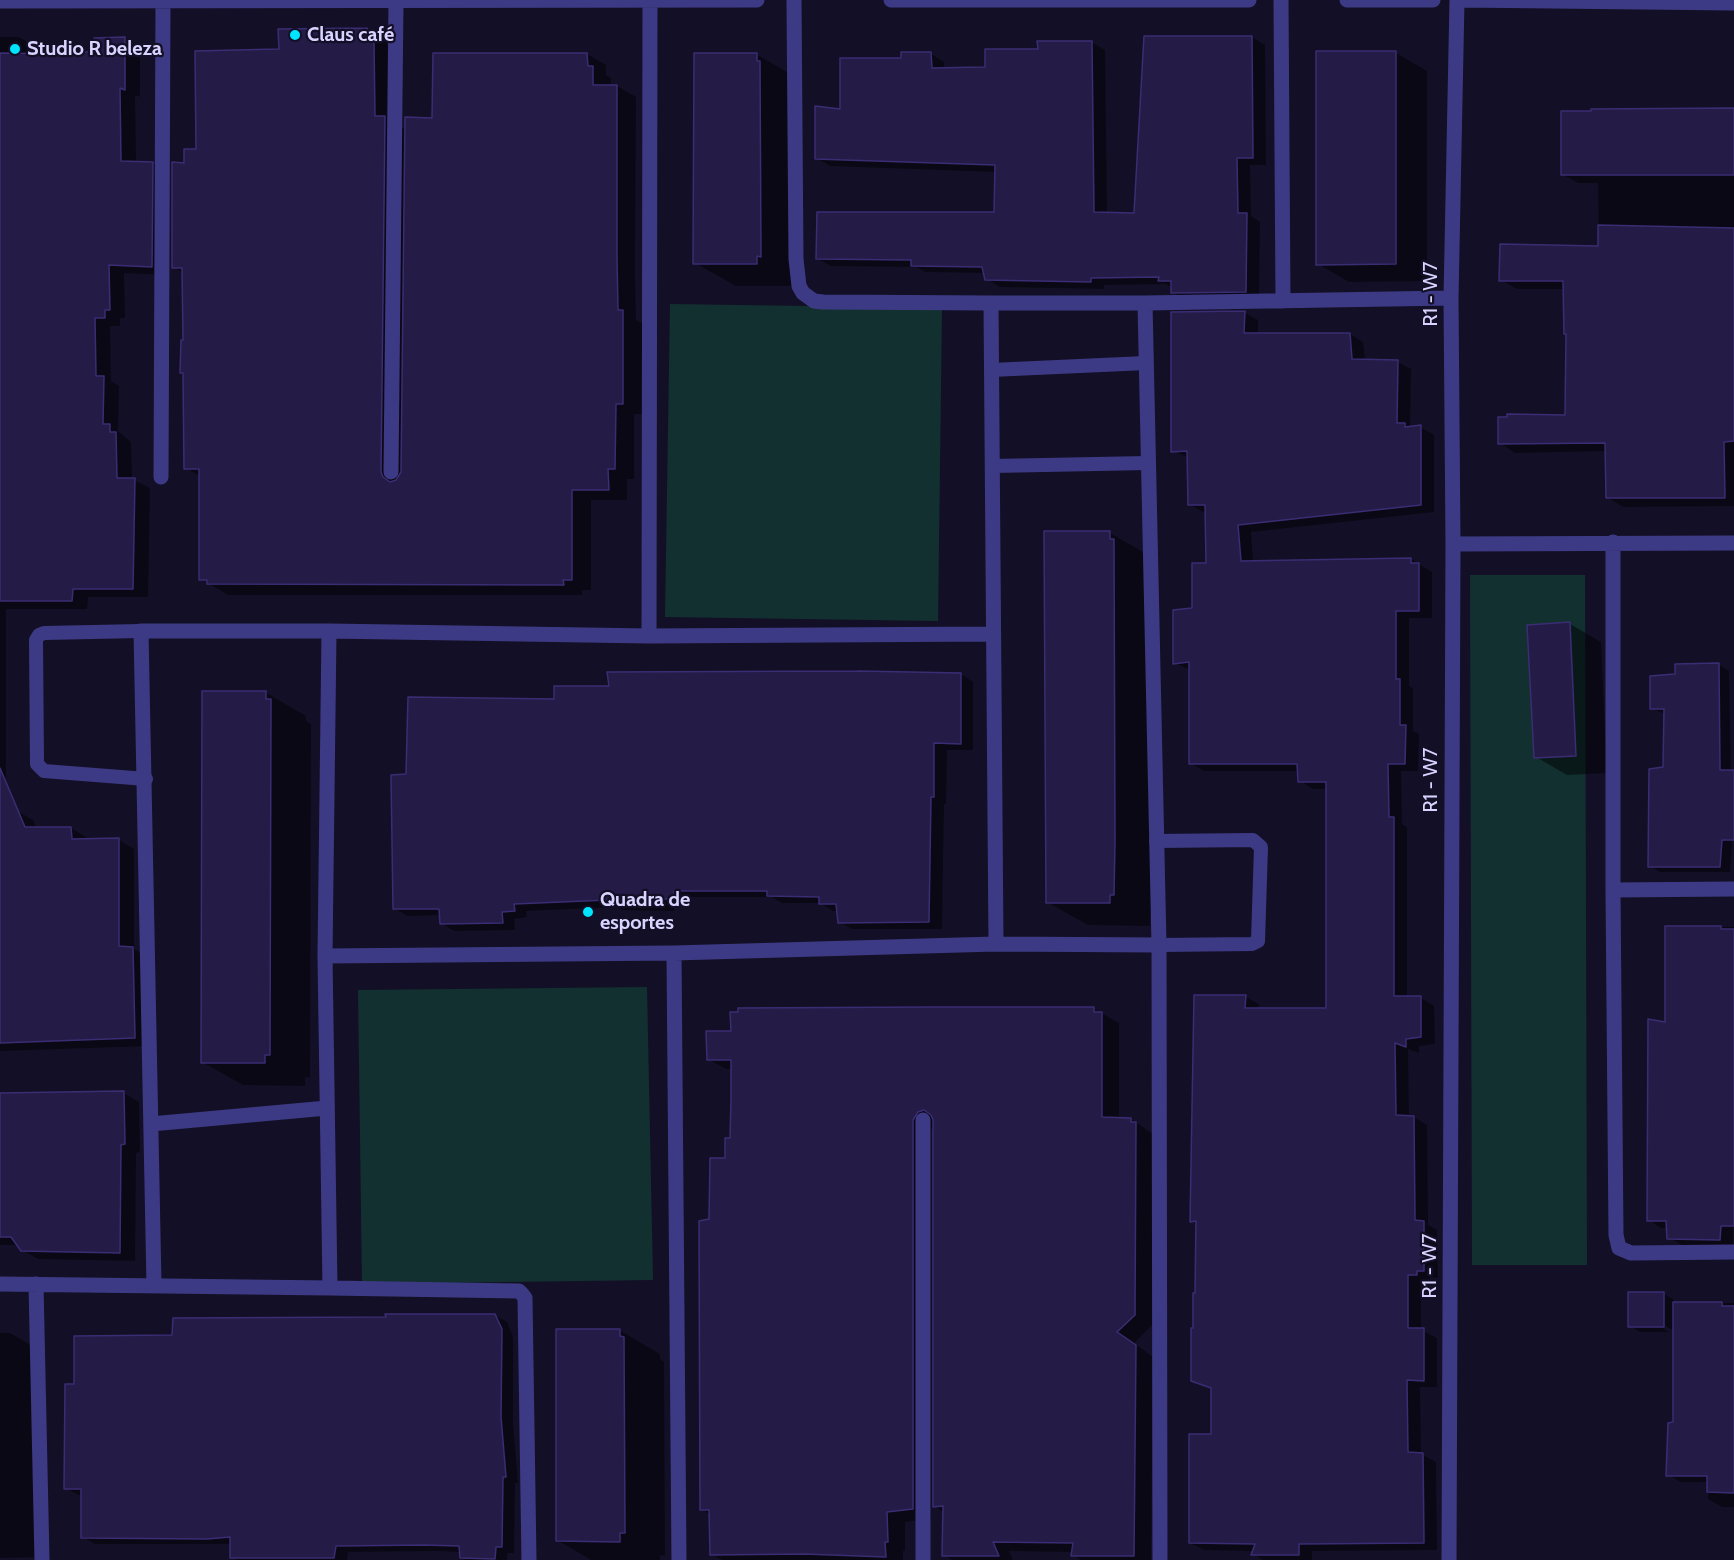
<!DOCTYPE html>
<meta charset="utf-8">
<style>
body{margin:0}
canvas{display:block;background:#130f26}
</style>
<canvas width="1734" height="1560"></canvas>
<script>
const g = document.querySelector('canvas').getContext('2d');
g.lineJoin = 'round';
function paint(path, color) { g.fillStyle = color; g.fill(path, 'evenodd'); }
const poly = rows => new Path2D(rows.map(r => 'M' + r).join(''));
function strokePath(path, color, width, dash) { g.strokeStyle = color; g.lineWidth = width; g.lineCap = dash ? 'butt' : 'round'; g.setLineDash(dash || []); g.stroke(path); }
function write(font, color, halo, rows, align = 'center') {
  g.font = font + ' Cabin,sans-serif'; g.lineWidth = 4.5; g.setLineDash([]); g.textBaseline = 'middle'; g.strokeStyle = halo; g.fillStyle = color; for (const [text, x, y, turn = 0] of rows) {
    g.save(); g.translate(x, y); g.rotate((+turn || 0) * Math.PI / 180); g.textAlign = isNaN(turn) ? turn : align; if (halo) g.strokeText(text, 0, 0); g.fillText(text, 0, 0); g.restore();
  }
}
const green = poly([
 [670,304,942,308,938,621,665,617],
 [1470,575,1585,575,1587,1265,1472,1265],
 [647,987,653,1280,362,1284,358,990]
]);
const shadow = poly([
 [367,30,386,41,393,55,394,123,406,130,433,119,434,55,587,54,606,65,606,75,611,78,611,86,617,86,636,97,635,270,636,320,642,323,642,414,634,414,634,479,627,479,627,500,591,500,591,590,582,590,582,595,228,595,201,579,201,477,186,468,185,374,182,373,184,342,184,273,173,267,185,164,281,51],
 [0,37,19,37,34,46,34,55,73,56,97,53,125,38,140,47,140,97,135,95,136,163,152,163,167,172,167,275,124,273,125,318,120,318,120,326,110,326,111,381,119,386,118,431,131,442,132,479,150,488,148,597,88,597,87,609,6,609,6,811,17,811,33,820,37,829,71,828,86,837,87,840,119,840,134,849,134,949,148,957,150,1046,0,1051],
 [1252,37,1265,45,1266,165,1250,165,1251,216,1260,222,1259,298,1186,300,1173,292,1173,288,1166,284,1104,285,1104,289,1000,287,987,279,985,273,926,272,916,267,831,266,818,259,995,213,996,172,830,166,817,158,841,110,902,60,931,54,944,62,944,69,987,68,1039,51,1091,42,1105,50,1107,214,1136,215],
 [1396,53,1427,71,1427,281,1349,282,1318,264],
 [756,54,797,78,798,286,736,286,695,263],
 [1734,111,1734,506,1623,507,1607,497,1607,451,1515,453,1500,443,1567,416,1568,335,1565,289,1517,289,1501,280,1599,248,1598,183,1578,183,1562,174],
 [1245,313,1258,320,1258,335,1350,334,1363,342,1365,361,1398,362,1411,369,1410,428,1420,427,1434,435,1434,512,1251,532,1253,562,1411,559,1432,572,1432,618,1409,618,1409,686,1413,688,1413,731,1419,734,1418,771,1401,771,1402,824,1407,827,1407,998,1421,998,1434,1006,1435,1044,1419,1046,1419,1053,1408,1049,1409,1117,1414,1117,1427,1125,1428,1225,1437,1230,1438,1278,1430,1277,1430,1282,1421,1282,1421,1330,1437,1338,1437,1387,1420,1387,1421,1454,1436,1462,1437,1550,1312,1551,1312,1560,1263,1560,1253,1554,1254,1551,1204,1550,1190,1543,1212,1435,1213,1390,1193,1380,1197,1294,1197,1224,1192,1221,1196,997,1246,997,1259,1004,1259,1010,1328,1009,1327,789,1313,789,1300,781,1299,771,1204,771,1190,763,1190,670,1175,663,1207,565,1207,512,1203,512,1189,504,1189,458,1173,451,1173,314],
 [1110,533,1150,556,1155,917,1150,917,1150,926,1088,925,1047,902],
 [1570,624,1601,642,1607,773,1567,775,1536,757],
 [1719,665,1729,671,1732,837,1730,872,1660,872,1650,866,1665,769,1665,714,1651,708,1676,675],
 [961,674,973,682,973,750,947,750,946,804,944,804,942,929,852,929,839,922,838,911,833,911,820,903,782,903,772,897,687,897,687,906,674,906,674,911,622,910,616,907,526,911,527,917,514,919,515,930,454,931,441,923,441,915,407,916,394,908,408,776,556,700],
 [265,692,306,716,306,721,311,724,310,1078,305,1077,305,1086,243,1085,202,1062],
 [1666,927,1734,927,1733,1246,1682,1245,1669,1238,1668,1228,1661,1228,1648,1220,1666,1024],
 [1094,1009,1119,1023,1119,1119,1131,1119,1153,1134,1152,1325,1134,1343,1153,1357,1151,1560,1081,1560,1073,1555,1073,1552,1009,1551,1013,1560,952,1560,944,1555,944,1512,934,1506,934,1124,931,1130,931,1519,905,1522,905,1551,903,1551,903,1560,722,1560,711,1554,711,1515,701,1509,711,1220,732,1139,732,1069,726,1069,708,1059],
 [124,1093,139,1102,140,1152,136,1153,135,1261,38,1259,22,1250,19,1245,0,1245,0,1094],
 [1664,1294,1674,1300,1674,1304,1734,1303,1734,1507,1722,1507,1708,1499,1709,1482,1681,1482,1668,1475,1675,1424,1675,1331,1658,1322,1656,1324,1669,1332,1640,1332,1630,1326],
 [494,1315,507,1322,513,1337,513,1424,518,1483,515,1483,514,1553,507,1553,507,1560,466,1560,461,1557,461,1552,437,1551,348,1552,347,1560,236,1560,232,1557,231,1544,95,1544,83,1537,82,1495,78,1495,66,1488,76,1385,173,1337,388,1319],
 [619,1330,660,1354,660,1359,664,1362,665,1556,660,1555,660,1560,591,1560,557,1540],
 [0,1333,10,1333,43,1352,42,1557,0,1558]
]);
const building = poly([
 [367,28,374,43,375,116,385,116,381,472,383,477,390,482,396,480,401,472,405,117,432,118,433,53,587,53,588,66,593,66,593,85,617,85,617,258,618,310,623,310,623,404,616,404,615,469,608,469,609,490,572,490,572,580,563,580,564,585,207,584,207,580,199,580,199,469,184,469,183,373,180,373,181,340,183,340,182,268,172,268,172,162,184,163,184,149,196,149,195,51,279,49,278,29,367,28],
 [1144,36,1252,36,1253,158,1237,158,1238,213,1247,213,1246,292,1171,293,1171,281,1158,281,1159,277,1091,278,1091,282,985,280,982,267,911,266,911,260,816,259,817,212,994,212,995,165,815,159,815,106,840,109,840,58,901,58,901,52,931,52,932,68,985,67,985,49,1038,49,1037,41,1092,41,1094,212,1134,213,1144,36],
 [125,37,125,90,120,88,121,161,153,162,152,267,109,265,110,310,105,310,105,318,95,318,96,376,104,376,103,424,110,424,110,432,116,432,117,478,135,478,133,589,73,589,72,601,0,601,0,53,72,54,72,52,95,52,94,38,125,37],
 [1316,51,1396,51,1396,264,1316,265,1316,51],
 [694,53,757,53,757,61,760,61,761,257,757,256,757,264,693,264,694,53],
 [1734,108,1734,175,1561,175,1561,111,1591,111,1591,109,1734,108],
 [1598,225,1734,228,1734,441,1724,442,1725,498,1606,498,1605,443,1498,444,1498,417,1507,417,1507,414,1565,415,1566,334,1564,334,1563,281,1499,281,1500,244,1598,246,1598,225],
 [1245,311,1244,333,1350,333,1352,359,1398,360,1397,423,1405,423,1405,427,1421,425,1421,505,1238,525,1241,561,1411,558,1411,563,1419,563,1419,611,1396,611,1396,679,1400,679,1400,725,1406,725,1405,764,1388,764,1389,817,1394,817,1394,996,1421,996,1421,1037,1406,1039,1406,1047,1395,1043,1396,1115,1414,1116,1415,1220,1424,1221,1424,1271,1417,1271,1417,1275,1408,1275,1408,1328,1424,1328,1424,1381,1407,1380,1408,1452,1423,1453,1424,1543,1299,1544,1299,1555,1251,1555,1255,1544,1189,1543,1189,1434,1211,1434,1211,1388,1191,1381,1191,1328,1193,1328,1193,1293,1195,1293,1196,1221,1190,1222,1194,995,1246,995,1245,1008,1326,1008,1326,782,1298,782,1297,764,1189,764,1189,662,1173,664,1173,610,1192,608,1192,563,1206,563,1205,505,1188,505,1187,451,1171,452,1171,312,1245,311],
 [1044,531,1110,531,1110,539,1114,539,1115,842,1114,895,1110,895,1110,903,1046,903,1044,531],
 [1570,622,1576,756,1534,758,1527,625,1570,622],
 [1719,663,1720,770,1734,770,1734,840,1722,840,1720,867,1648,867,1649,769,1663,767,1664,709,1650,709,1650,676,1675,674,1675,664,1719,663],
 [858,671,961,673,961,744,934,743,934,797,931,797,929,922,838,923,836,904,819,904,819,897,767,896,767,891,674,891,674,899,662,899,662,904,608,904,608,900,514,904,515,911,502,912,503,923,440,924,439,909,393,909,391,775,406,774,408,697,554,699,554,686,609,686,607,672,858,671],
 [202,691,266,691,266,699,271,699,270,1055,265,1055,265,1063,201,1063,202,691],
 [0,768,25,827,71,827,72,839,119,838,119,946,133,947,135,1038,0,1043,0,768],
 [1665,926,1721,926,1721,929,1734,929,1734,1226,1721,1226,1720,1240,1667,1239,1666,1221,1647,1221,1648,1019,1665,1022,1665,926],
 [935,1007,1094,1007,1094,1012,1102,1012,1102,1117,1131,1118,1131,1122,1136,1122,1135,1315,1117,1332,1136,1345,1134,1556,1071,1556,1073,1543,993,1542,999,1556,942,1556,943,1506,933,1507,933,1120,931,1115,924,1110,918,1112,913,1120,913,1509,887,1512,888,1542,885,1542,886,1557,804,1554,710,1555,709,1510,700,1510,699,1221,709,1219,710,1158,725,1158,725,1138,730,1138,731,1099,731,1060,707,1060,706,1031,731,1031,730,1012,738,1012,738,1008,935,1007],
 [124,1091,125,1144,121,1145,120,1253,21,1251,11,1237,0,1237,0,1093,124,1091],
 [1628,1292,1664,1292,1664,1327,1628,1327,1628,1292],
 [1673,1302,1722,1302,1722,1306,1734,1306,1734,1493,1707,1492,1707,1476,1666,1476,1668,1423,1673,1422,1673,1302],
 [385,1314,495,1314,502,1329,501,1417,506,1477,503,1477,502,1547,496,1547,495,1559,460,1558,459,1546,424,1545,336,1546,334,1558,230,1558,230,1537,207,1539,81,1538,81,1489,64,1489,65,1384,74,1384,74,1336,172,1335,173,1318,386,1317,385,1314],
 [556,1329,620,1329,620,1336,624,1337,625,1533,620,1533,620,1542,556,1541,556,1329]
]);
const lane = poly([
 [991,370,1146,363],
 [992,466,1148,463],
 [141,631,44,633,39,635,36,640,37,764,44,771,146,779],
 [1156,841,1253,840,1261,847,1258,941,1252,944,1159,945]
]);
const street = poly([
 [794,0,796,259,799,286,803,293,814,301,823,302,991,303],
 [891,0,1249,0],
 [1281,0,1283,301],
 [1347,0,1433,0],
 [1462,0,1734,3],
 [0,1,757,0],
 [1145,303,1159,945,1160,1560],
 [391,472,396,2],
 [161,477,163,1],
 [1613,542,1613,890,1616,1235,1619,1248,1631,1253,1734,1252],
 [1453,544,1734,543],
 [649,636,650,1],
 [1613,890,1734,889],
 [996,944,991,303,1145,303,1451,298],
 [674,953,679,1560],
 [325,956,674,953,996,944,1159,945],
 [923,1120,923,1560],
 [151,1124,327,1108],
 [0,1284,330,1288,325,956,329,631,649,636,993,634],
 [36,1284,42,1560],
 [154,1285,141,631,329,631],
 [330,1288,519,1291,522,1294,525,1298,529,1560],
 [1449,1560,1453,544,1451,298,1457,0]
]);
const markers = [
 [295,35,6,"#00e5ff"],
 [15,49,6,"#00e5ff"],
 [588,912,6,"#00e5ff"]
];
const poiNames = [
 ["Claus café",307,35],
 ["Studio R beleza",27,49],
 ["Quadra de",600,900],
 ["esportes",600,923]
];
const streetNames = [
 ["R1 - W7",1431,294,-90],
 ["R1 - W7",1431,780,-90],
 ["R1 - W7",1430,1266,-90]
];
paint(green, '#12302f');
paint(shadow, '#0007');
paint(building, '#241b47');
strokePath(building, '#3b2d73', 1.5);
strokePath(lane, '#3d3a85', 14);
strokePath(street, '#3d3a85', 15);
for (const [x, y, r, color] of markers) { const dot = new Path2D(); dot.arc(x, y, r, 0, 2 * Math.PI); g.fillStyle = color; g.fill(dot); strokePath(dot, '#130f26', 2); }
write('bold 20px', '#d9d4ff', '#130f26', poiNames, 'left');
write('20px', '#d9d4ff', '#130f26', streetNames);
</script>
